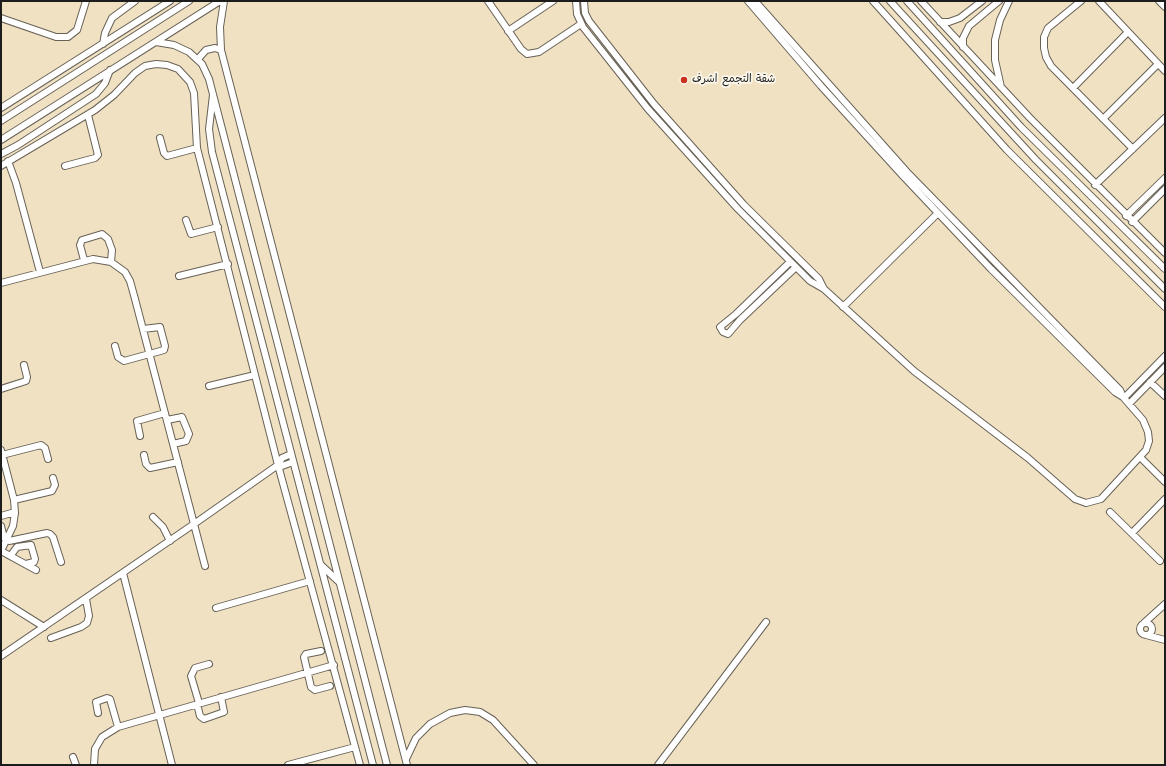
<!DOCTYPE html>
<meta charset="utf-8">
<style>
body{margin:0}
#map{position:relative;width:1166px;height:766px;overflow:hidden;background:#f1e1c3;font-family:Kalam,sans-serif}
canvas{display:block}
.frame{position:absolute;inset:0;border:2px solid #1c1c1c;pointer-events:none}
</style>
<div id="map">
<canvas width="1166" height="766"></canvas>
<div class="frame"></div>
</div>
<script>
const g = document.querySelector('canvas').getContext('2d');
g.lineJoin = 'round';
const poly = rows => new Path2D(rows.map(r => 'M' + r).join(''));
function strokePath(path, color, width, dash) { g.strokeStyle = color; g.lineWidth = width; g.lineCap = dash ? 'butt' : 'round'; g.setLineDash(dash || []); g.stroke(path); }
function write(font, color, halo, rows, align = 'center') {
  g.font = font + ' Kalam,"Playpen Sans Arabic",sans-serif'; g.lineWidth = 3.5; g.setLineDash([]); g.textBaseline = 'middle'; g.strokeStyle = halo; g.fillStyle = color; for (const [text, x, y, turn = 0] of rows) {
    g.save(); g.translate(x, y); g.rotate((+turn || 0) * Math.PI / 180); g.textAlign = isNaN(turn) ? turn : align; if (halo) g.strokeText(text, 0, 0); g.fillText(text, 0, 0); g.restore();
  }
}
const minor = poly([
 [224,1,220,27,221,50,407,765],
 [488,1,521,49,527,54,539,52,581,24],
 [576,1,577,14,583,27,648,109,738,209,810,281,824,289,914,371,1028,458,1075,499,1086,503,1101,499,1146,450,1149,441,1148,432,1143,420,1123,397,1120,390,907,172,755,1],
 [584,1,585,13,589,21,654,104,744,205,819,279,824,289],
 [748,1,821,86,903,176,991,269,1115,392,1123,397],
 [873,1,1007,150,1165,307],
 [890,1,1036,160,1165,289],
 [907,1,1021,127,1165,269],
 [921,1,1030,118,1165,253],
 [1081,1,1048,28,1044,37,1044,48,1046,57,1051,66,1133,149],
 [1099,1,1165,71],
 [1159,1,1165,7],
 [1,18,56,37,68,37,77,30,86,1],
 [940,22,949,22,960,18,982,1],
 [508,31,553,1],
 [156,42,174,45,189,52,202,64,209,79,387,765],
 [103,44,105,33,112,18,135,1],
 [963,47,963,38,969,26,999,1],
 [198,59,206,50,215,48,221,50],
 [1001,87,995,60,995,40,1000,20,1009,1],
 [1073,88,1128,32],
 [213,95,209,129,212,152,373,765],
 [1,108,170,1],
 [1103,119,1158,64],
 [1,121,189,1],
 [160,138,164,153,167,156,197,148],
 [1,140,220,1],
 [1,154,18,145,96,94,105,83,110,70],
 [8,161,16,183,40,272],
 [1,166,95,110,114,95,135,73,145,66,156,64,167,65,178,69,190,82,194,93,197,148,278,465,360,765],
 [65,166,95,158,98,155,88,115],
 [1095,185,1165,118],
 [1126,216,1165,178],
 [186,220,191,234,218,227],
 [1132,222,1165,189],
 [84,260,80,245,82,240,102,234,108,239,112,250,111,262],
 [790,262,736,314,720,327,723,332,728,334,740,320,796,267],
 [179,276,228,264],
 [1,283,93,259,111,262,125,272,130,281,135,299,205,566],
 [843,307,938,213],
 [115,346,118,357,124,361,164,350,165,346,160,327,143,329],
 [1150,382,1165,396],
 [209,386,255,375],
 [1,389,26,381,27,377,24,365],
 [1124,398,1165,356],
 [1129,404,1165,367],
 [167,420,182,417,189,434,186,441,173,444],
 [140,436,137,421,165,413],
 [1,450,14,500,15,513,13,526,1,551],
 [2,455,41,445,45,448,48,459],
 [144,455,146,464,150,468,178,462],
 [1141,458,1165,482],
 [278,465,282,466,293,462],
 [14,500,52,491,55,485,53,478],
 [1110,512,1160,561],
 [1,516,15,512],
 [153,517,163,527,170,541],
 [1,526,4,538,9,541,47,533,50,534,53,537,61,562],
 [1132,533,1165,499],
 [1,551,36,570],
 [11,555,17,547,31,545,35,559,34,562,26,564],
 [321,565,338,581],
 [123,573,172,765],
 [1,600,44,627],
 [216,608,310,581],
 [1144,623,1165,604],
 '1140 629a6 6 0 1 1 12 0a6 6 0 1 1-12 0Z',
 [1146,635,1165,640],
 [51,638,81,627,87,623,89,616,86,599],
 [321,651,306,654,304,657,311,687,315,690,330,686],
 [1,656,194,524,278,465,282,458,291,454],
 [199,703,191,676,195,668,209,664],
 [197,704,200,716,204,719,224,712,221,697],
 [98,713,96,702,107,698,110,699,118,727],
 [73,757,76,765],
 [406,759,416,738,430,724,450,713,465,710,480,712,493,720,534,765],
 [94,765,95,749,102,737,118,727,334,665],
 [288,765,355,747],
 [658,765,766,622]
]);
const markers = [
 [684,80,4,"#c8321e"]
];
const poiNames = [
 ["شقة التجمع اشرف",692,80]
];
strokePath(minor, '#676156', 8);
strokePath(minor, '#fff', 6);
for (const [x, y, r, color] of markers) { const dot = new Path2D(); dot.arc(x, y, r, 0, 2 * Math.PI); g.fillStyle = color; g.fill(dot); strokePath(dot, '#fbf7ec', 1.5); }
write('11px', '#1c1c1c', '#fbf7ec', poiNames, 'left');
</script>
